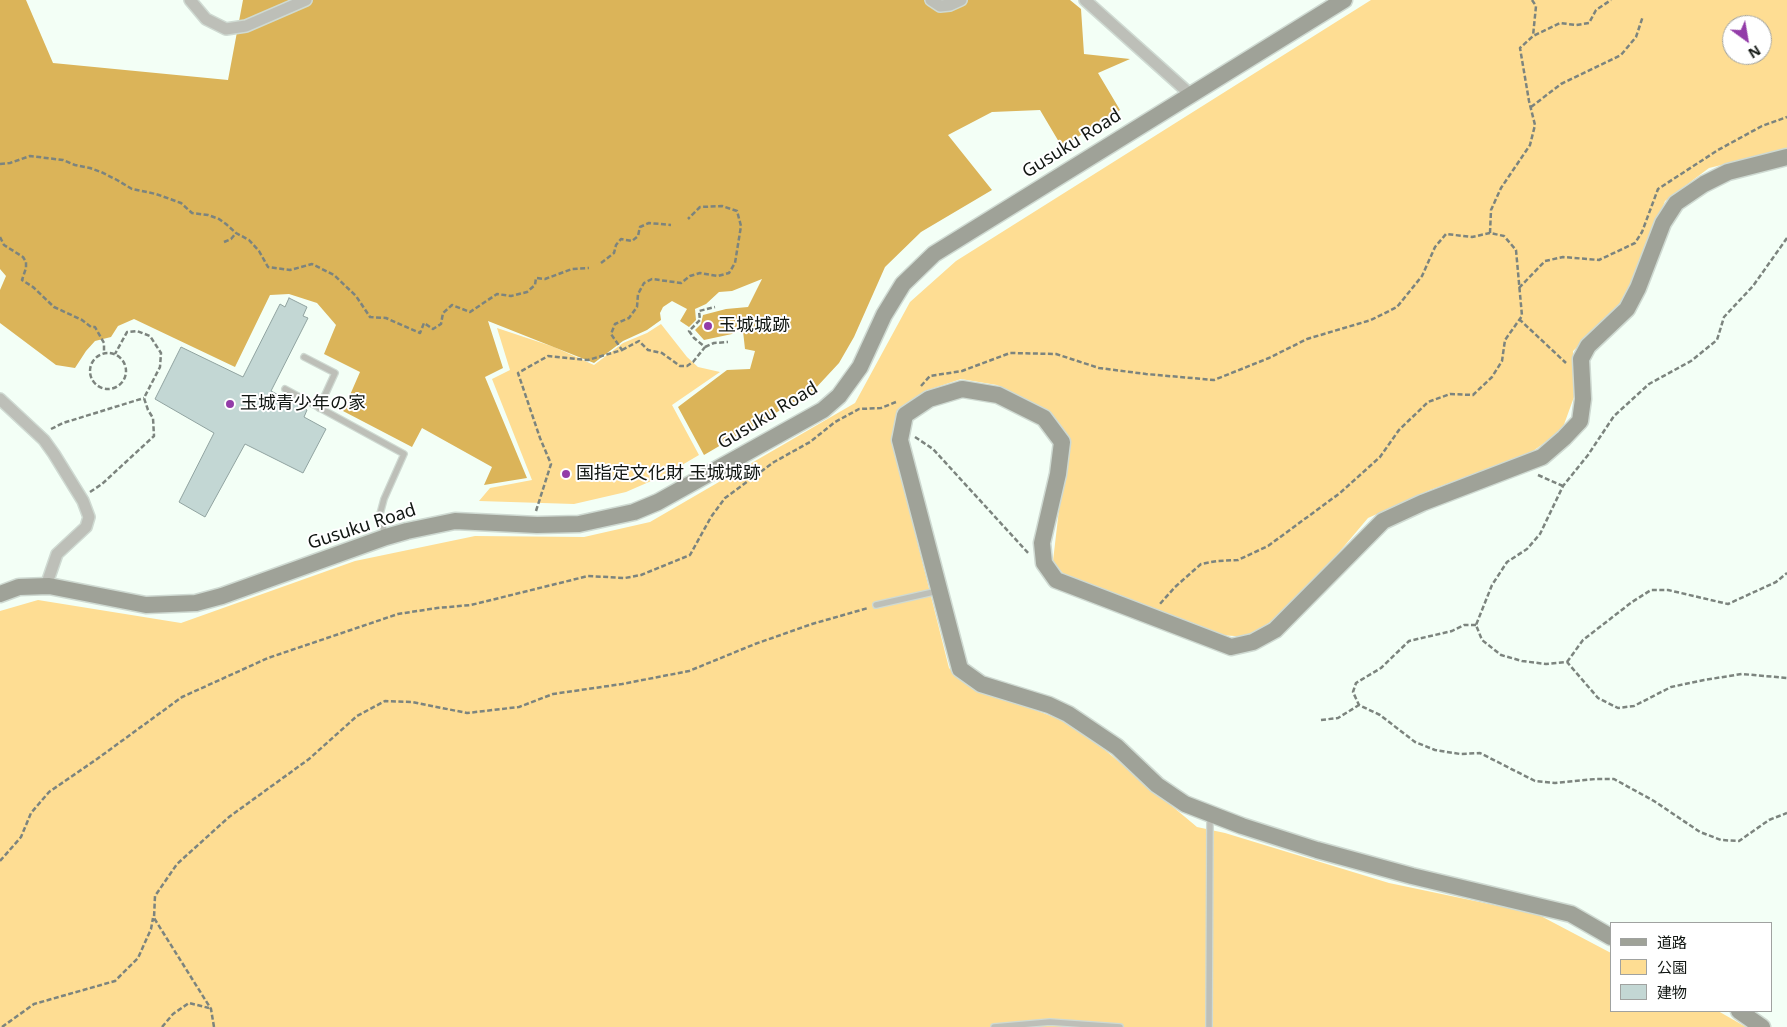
<!DOCTYPE html>
<meta charset="utf-8">
<style>
body{margin:0}
#map{position:relative;width:1787px;height:1027px;overflow:hidden;background:#f3fff6;font-family:"Noto Sans","Noto Sans JP",sans-serif}
canvas{display:block}
.legend{position:absolute;left:1610px;top:922px;width:162px;height:90px;box-sizing:border-box;background:#fff;border:1px solid #a0a2a0;margin:0;padding:6px 9px;list-style:none;font-size:15px;color:#111612}
.legend li{display:flex;align-items:center;gap:10px;height:25px}
.legend b{width:25px;border:1px solid #a0a2a0}
.north{position:absolute;left:1722px;top:15px;width:50px;height:50px;box-sizing:border-box;background:#fff;border:1px solid #a0a2a0;border-radius:50%;rotate:148deg;font-size:14px;font-weight:700;line-height:20px;text-align:center;color:#111612}
.north::after{content:'';display:block;margin:auto;width:18px;height:22px;background:#933ca8;clip-path:polygon(50% 0,100% 100%,50% 72%,0 100%)}
</style>
<div id="map">
<canvas width="1787" height="1027"></canvas>
<ul class="legend">
<li><b style="height:6px;background:#9fa298"></b>道路</li>
<li><b style="height:14px;background:#fedd93"></b>公園</li>
<li><b style="height:14px;background:#c3d7d4"></b>建物</li>
</ul>
<div class="north">N</div>
</div>
<script>
const g = document.querySelector('canvas').getContext('2d');
g.lineJoin = 'round';
function paint(path, color) { g.fillStyle = color; g.fill(path, 'evenodd'); }
const poly = rows => new Path2D(rows.map(r => 'M' + r).join(''));
function strokePath(path, color, width, dash) { g.strokeStyle = color; g.lineWidth = width; g.lineCap = dash ? 'butt' : 'round'; g.setLineDash(dash || []); g.stroke(path); }
function write(font, color, halo, rows, align = 'center') {
  g.font = font + ' "Noto Sans","Noto Sans JP",sans-serif'; g.lineWidth = 4; g.setLineDash([]); g.textBaseline = 'middle'; g.strokeStyle = halo; g.fillStyle = color; for (const [text, x, y, turn = 0] of rows) {
    g.save(); g.translate(x, y); g.rotate((+turn || 0) * Math.PI / 180); g.textAlign = isNaN(turn) ? turn : align; if (halo) g.strokeText(text, 0, 0); g.fillText(text, 0, 0); g.restore();
  }
}
const green = poly([
 [1371,0,1787,0,1787,149,1709,168,1665,201,1627,302,1573,351,1574,397,1562,430,1529,454,1430,490,1368,518,1297,602,1250,637,1219,635,1069,581,1053,561,1060,501,1070,452,1063,429,1042,408,997,385,961,379,925,391,898,415,893,445,949,668,966,684,1075,725,1197,827,1225,833,1389,883,1537,914,1611,953,1611,1011,1718,1011,1746,1027,0,1027,0,611,38,600,181,623,355,561,475,536,584,537,650,522,855,403,910,302,956,261],
 [1732,25,1762,25,1762,55,1732,55],
 [661,324,687,357,698,367,720,372,672,405,699,455,665,475,626,492,574,504,479,501,490,488,532,480,492,379,510,370,497,328,554,347,594,365,623,343,647,333]
]);
const forest = poly([
 [0,0,26,0,53,63,228,80,243,0,1070,0,1081,9,1084,54,1130,59,1098,73,1120,110,1062,147,1040,110,992,112,948,135,992,190,921,232,885,267,854,337,839,363,813,391,704,455,678,407,727,370,750,369,755,351,745,349,742,322,732,334,704,340,695,330,701,324,703,315,726,309,748,307,762,279,732,291,719,292,706,304,695,309,696,320,689,327,680,321,687,309,672,301,663,307,660,313,661,320,647,330,623,341,594,363,488,321,503,368,485,377,527,478,484,485,492,467,422,428,412,447,343,411,360,372,324,354,336,325,317,303,289,294,270,295,235,367,134,319,118,326,111,337,95,341,86,351,75,368,56,365,0,323,0,290,6,276,0,269]
]);
const building = poly([
 [289,298,307,307,303,316,308,318,271,391,307,410,304,417,326,429,303,473,245,444,205,517,179,502,214,433,155,399,181,347,243,377,280,304,285,307,289,298]
]);
const path = poly([
 [1532,0,1536,6,1533,36],
 [1531,107,1561,84,1621,55,1636,37,1643,16],
 [0,164,10,163,30,156,63,160,75,165,90,168,101,172,117,180,132,189,156,194,181,203,192,213,208,215,219,219,226,224,236,233,249,240,259,251,268,267,290,270,312,264,334,275,356,296,370,317,386,318,420,333,424,323,433,329,441,324,443,313,452,305,470,312,497,294,511,296,527,292,535,285,536,278,545,279,572,269,589,268],
 [1490,233,1491,210,1501,188,1530,145,1535,125,1529,101,1520,48,1533,36,1560,23,1576,25,1589,23,1596,10,1611,0],
 [0,237,4,245,23,257,26,262,26,268,22,280,33,287,54,307,82,320,91,327,95,327,104,343,104,353],
 [1787,238,1753,286,1724,317,1717,340,1691,361,1649,384,1614,416,1588,455,1563,486,1540,534,1527,549,1507,562,1492,585,1476,625,1482,640,1501,655,1522,661,1546,664,1567,662,1598,698,1618,708,1634,706,1671,687,1704,680,1742,674,1787,678],
 [224,242,231,239,236,233],
 [601,263,614,253,616,245,621,239,632,241,638,236,640,227,649,223,671,225],
 [1519,288,1545,261,1563,257,1599,260,1635,243,1642,232,1658,189,1718,150,1762,126,1787,117],
 [1519,319,1566,363],
 [705,347,714,343,728,342],
 [622,350,639,341,648,350,662,353,680,366,687,366,693,362,705,347,694,338,689,331,700,320,699,311,715,307],
 '90 371a18 18 0 1 1 36 0a18 18 0 1 1-36 0Z',
 [921,386,930,376,962,371,1010,353,1056,354,1099,368,1146,374,1214,380,1269,358,1307,339,1371,320,1397,307,1422,276,1435,247,1446,234,1472,237,1490,233,1504,236,1516,250,1522,316,1505,340,1502,361,1492,377,1473,395,1450,394,1428,402,1399,430,1380,457,1340,493,1268,546,1238,560,1217,561,1201,564,1175,587,1159,605],
 [51,429,63,423,144,398],
 [915,437,933,449,1029,554],
 [1538,475,1563,486],
 [90,492,102,484,154,436,153,418,148,410,144,398,160,367,161,353,150,336,137,331,127,332,115,354],
 [536,511,551,464,540,438,518,373,548,356,588,360,622,350,611,334,615,324,629,318,637,307,638,294,644,283,652,279,681,283,690,276,700,273,718,276,729,273,735,263,741,226,737,211,722,206,700,207,688,219],
 [1476,625,1464,625,1452,631,1409,641,1381,668,1356,683,1353,692,1359,705,1380,715,1415,742,1435,750,1460,754,1480,753,1535,781,1555,783,1596,779,1614,779,1654,801,1700,832,1721,840,1739,841,1769,820,1787,813],
 [1567,662,1583,640,1632,602,1651,590,1668,590,1728,604,1776,582,1787,573],
 [1321,720,1338,718,1359,705],
 [0,861,21,837,31,813,49,792,97,759,182,697,268,658,398,614,437,608,471,605,588,576,625,578,641,575,690,555,711,517,725,498,774,462,810,442,835,422,859,409,881,408,896,402],
 [2,1027,34,1004,115,981,138,958,151,929,153,918],
 [162,1027,173,1014,189,1003,209,1008],
 [214,1027,211,1009,154,918,155,896,177,864,229,817,309,759,357,716,385,701,412,702,467,713,519,707,553,694,622,684,689,671,755,644,812,624,868,608]
]);
const lane = poly([
 [304,357,335,373,319,408],
 [285,389,404,454,384,499,380,514,385,535],
 [876,605,938,591],
 [994,1027,1050,1022,1120,1027],
 [1209,1027,1210,817]
]);
const street = poly([
 [190,0,206,19,226,29,246,26,306,0],
 [931,0,940,6,950,5,961,0],
 [1085,0,1190,94],
 [0,399,44,440,54,454,83,501,89,517,86,527,57,554,46,586]
]);
const secondary = poly([
 [0,594,19,587,49,586,146,605,196,603,222,596,386,537,407,531,455,521,537,525,579,524,634,512,658,502,823,410,839,396,860,367,884,315,903,284,934,254,1344,0],
 [1611,937,1571,914,1412,876,1317,850,1242,826,1185,804,1157,785,1117,747,1068,714,1049,705,981,684,960,669,900,440,905,415,929,399,962,389,998,395,1044,418,1062,442,1058,474,1042,543,1044,563,1056,580,1231,647,1253,642,1275,630,1383,521,1422,503,1542,457,1564,438,1580,421,1583,399,1581,359,1588,346,1627,309,1638,288,1663,223,1676,203,1704,184,1728,172,1787,157],
 [1739,1011,1762,1027]
]);
const markers = [
 [708,326,5,"#933ca8"],
 [230,404,5,"#933ca8"],
 [566,474,5,"#933ca8"]
];
const streetNames = [
 ["Gusuku Road",1072,144,-32],
 ["Gusuku Road",768,416,-31],
 ["Gusuku Road",362,527,-18]
];
const poiNames = [
 ["玉城城跡",718,326],
 ["玉城青少年の家",240,404],
 ["国指定文化財 玉城城跡",576,474]
];
paint(green, '#fedd93');
paint(forest, '#dbb459');
paint(building, '#c3d7d4');
strokePath(building, '#90a3a0', 1);
strokePath(lane, '#cfdad2', 8);
strokePath(street, '#cfdad2', 14);
strokePath(secondary, '#cfdad2', 19);
strokePath(path, '#7c847e', 2.5, [5, 2.5]);
strokePath(lane, '#bdbfb8', 5.5);
strokePath(street, '#bdbfb8', 11);
strokePath(secondary, '#9fa298', 16);
for (const [x, y, r, color] of markers) { const dot = new Path2D(); dot.arc(x, y, r, 0, 2 * Math.PI); g.fillStyle = color; g.fill(dot); strokePath(dot, '#fff', 2); }
write('18px', '#111612', '#fff', streetNames);
write('18px', '#111612', '#fff', poiNames, 'left');
</script>
